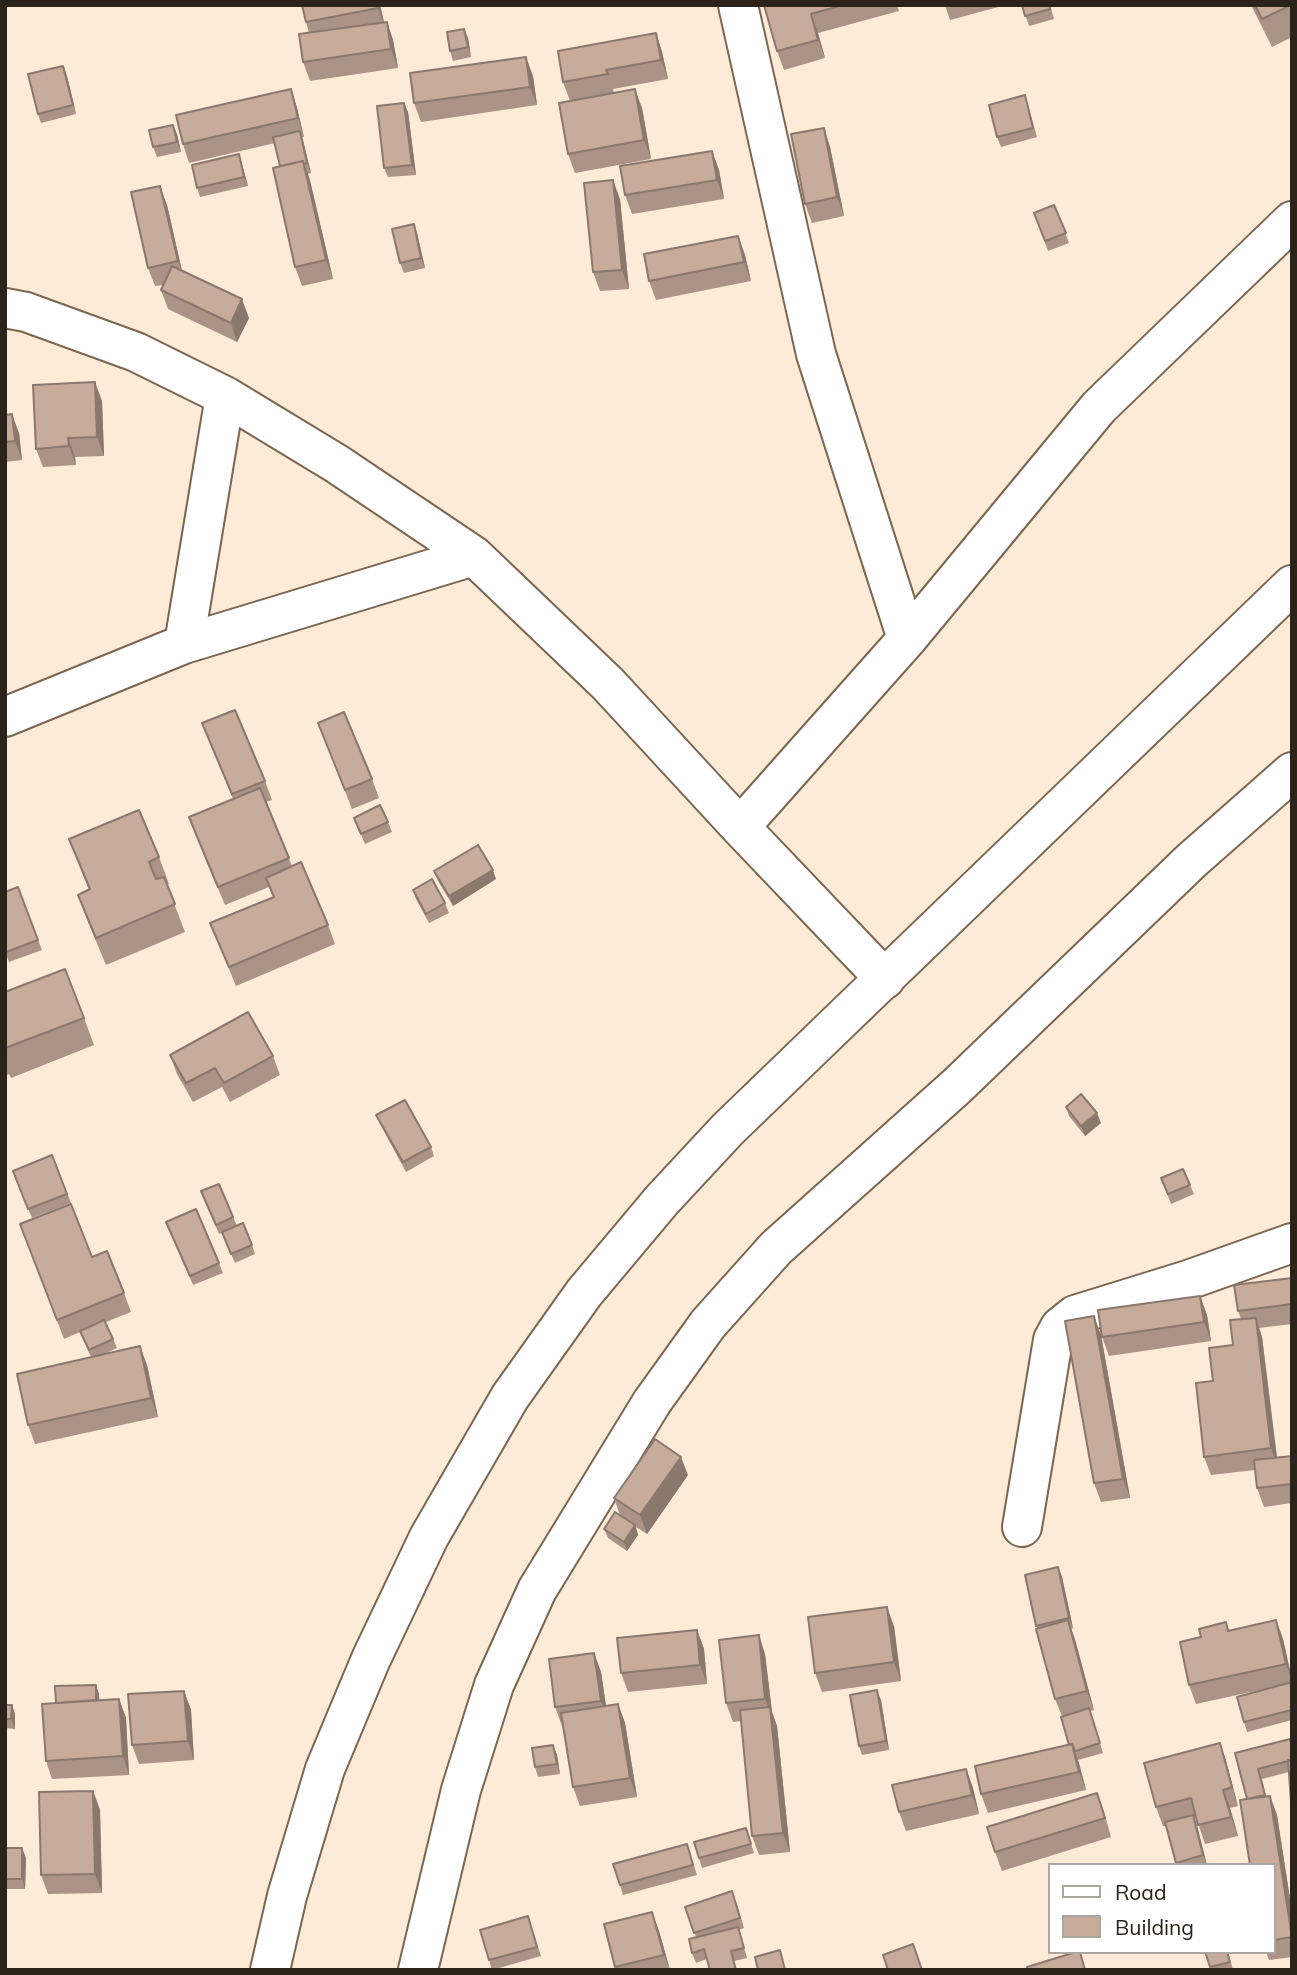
<!DOCTYPE html>
<style>
body{margin:0}
#map{position:relative;width:1297px;height:1975px;overflow:hidden;background:#fdead7;font-family:Mulish,sans-serif}
canvas{display:block}
.frame{position:absolute;inset:0;border:7px solid #2b231a;pointer-events:none}
.legend{position:absolute;left:1048px;top:1863px;width:228px;height:91px;box-sizing:border-box;background:#fff;border:2px solid #aaa7a3;margin:0;padding:9px 12px;list-style:none;font-size:21px;color:#2b231a}
.legend li{display:flex;align-items:center;gap:14px;height:35px}
.legend b{width:35px;border:2px solid #aaa7a3}
</style>
<div id="map">
<canvas width="1297" height="1975"></canvas>
<div class="frame"></div>
<ul class="legend">
<li><b style="height:9px;background:#fff"></b>Road</li>
<li><b style="height:19px;background:#c7ab9b"></b>Building</li>
</ul>
</div>
<script>
const g = document.querySelector('canvas').getContext('2d');
g.lineJoin = 'round';
const poly = rows => new Path2D(rows.map(r => 'M' + r).join(''));
function strokePath(path, color, width, dash) { g.strokeStyle = color; g.lineWidth = width; g.lineCap = dash ? 'butt' : 'round'; g.setLineDash(dash || []); g.stroke(path); }
function paint(path, color) { g.fillStyle = color; g.fill(path, 'evenodd'); }
const minor = poly([
 [738,5,816,354,907,639],
 [5,308,26,312,136,352,225,396,337,464,474,556,608,684,740,827,885,979],
 [184,644,225,396],
 [5,717,184,644,474,556],
 [740,827,907,639,1099,407,1292,221],
 [1022,1527,1053,1340,1060,1327,1075,1315,1188,1280,1292,1243],
 [418,1970,461,1790,494,1685,537,1590,652,1402,708,1324,776,1248,957,1086,1191,861,1292,772]
]);
const major = poly([
 [270,1970,287,1896,325,1769,371,1659,429,1537,510,1397,584,1293,662,1200,728,1129,1292,585]
]);
const wall = poly([
 [380,5,384,22,387,22,393,40,398,68,310,81,303,62,309,33,306,22],
 [764,5,897,5,899,11,818,33,825,58,784,70,777,51],
 [945,5,1001,5,1002,6,950,20],
 [1022,5,1050,5,1054,19,1029,26],
 [1251,5,1292,5,1292,37,1272,47],
 [464,29,468,38,471,57,453,61,450,51],
 [656,33,662,52,668,79,613,89,614,93,642,108,651,159,575,173,568,154,570,101,563,82],
 [67,76,76,114,41,123,38,114],
 [533,76,537,105,421,122,414,103],
 [291,89,297,108,304,137,302,137,311,173,308,174,333,279,302,286,295,267,280,166,275,143,189,163,183,144],
 [1028,105,1037,137,1001,147,997,137],
 [408,112,416,175,388,177,384,168],
 [824,128,830,147,844,216,812,223,805,204],
 [177,134,181,152,157,157,153,147],
 [712,151,719,170,724,199,632,214,625,195],
 [239,154,248,186,200,197,197,188],
 [620,199,629,289,600,291,593,272],
 [167,205,182,271,249,318,237,342,168,309,161,290,164,285,155,286,148,268],
 [1054,205,1069,243,1048,251,1034,213],
 [417,233,425,268,404,273,400,263],
 [738,236,745,255,751,281,656,300,649,281],
 [102,401,104,456,75,457,76,465,43,467,36,449],
 [5,415,19,433,22,460,5,462],
 [202,723,265,781,272,800,266,802,292,866,328,925,335,944,236,986,210,923,273,897,269,887,225,905,196,836,189,817,233,799],
 [318,723,372,779,379,798,352,809],
 [354,818,388,822,392,832,365,844],
 [69,839,159,857,169,884,167,885,185,932,106,965,88,922,78,895,89,890],
 [434,871,496,879,453,906,438,881],
 [18,887,42,950,9,962,5,951],
 [413,890,445,903,449,913,429,923,416,899],
 [5,992,84,1018,94,1045,11,1078,9,1074,5,1076],
 [170,1055,273,1056,280,1075,230,1102,222,1087,193,1102,177,1074],
 [1066,1107,1101,1123,1085,1136,1069,1116],
 [376,1115,431,1147,434,1156,406,1172,380,1124],
 [52,1155,71,1203,32,1218,13,1171],
 [1161,1178,1190,1185,1194,1194,1171,1204],
 [201,1191,233,1217,237,1226,252,1245,255,1254,235,1263,222,1233,219,1234],
 [166,1222,219,1263,223,1273,193,1285],
 [27,1243,92,1257,124,1293,131,1312,106,1322,117,1348,104,1354,147,1365,158,1417,35,1444,28,1425,91,1357,80,1332,64,1339],
 [1292,1278,1292,1324,1259,1328,1262,1337,1277,1457,1292,1456,1292,1503,1264,1507,1257,1488,1255,1470,1211,1475,1204,1457,1213,1381,1233,1345,1241,1319,1238,1311],
 [1200,1296,1207,1315,1211,1341,1109,1356,1102,1337],
 [1094,1316,1101,1335,1130,1498,1101,1502,1094,1483],
 [688,1475,647,1534,636,1527,638,1535,627,1551,608,1538,604,1529,620,1515,614,1498],
 [1058,1567,1062,1577,1073,1628,1071,1629,1094,1710,1090,1711,1103,1753,1078,1760,1086,1790,988,1813,981,1794,1069,1745,1062,1716,1055,1699,1037,1628,1025,1575],
 [1276,1620,1283,1639,1292,1679,1292,1720,1247,1732,1244,1722,1269,1688,1196,1704,1189,1685,1201,1637,1226,1622,1229,1630],
 [894,1626,901,1681,822,1692,815,1673],
 [697,1630,704,1649,707,1684,628,1692,621,1673],
 [594,1653,601,1672,606,1706,618,1704,625,1723,637,1797,580,1806,573,1787,563,1726,562,1726,555,1707],
 [765,1654,772,1712,777,1726,790,1852,759,1855,752,1836,741,1721,733,1722,726,1703],
 [96,1685,99,1694,99,1700,119,1699,126,1718,129,1775,52,1779,46,1761,56,1703],
 [184,1691,191,1710,194,1760,139,1764,132,1745],
 [881,1700,889,1750,862,1755,859,1746],
 [5,1705,12,1705,15,1714,15,1729,5,1728],
 [1220,1743,1226,1761,1238,1806,1230,1808,1238,1836,1205,1844,1196,1817,1194,1818,1207,1865,1176,1865,1166,1826,1163,1826,1156,1807],
 [1292,1744,1289,1772,1262,1779,1266,1796,1270,1796,1277,1815,1292,1912,1292,1957,1269,1960,1266,1952,1274,1952,1274,1865,1247,1799,1235,1753],
 [553,1745,557,1755,560,1774,538,1777,535,1767],
 [966,1769,973,1788,979,1814,906,1831,899,1812],
 [93,1791,100,1810,102,1893,48,1894,41,1875],
 [1097,1793,1111,1837,1002,1871,995,1852],
 [746,1828,754,1853,702,1868,699,1858],
 [687,1844,697,1875,623,1895,620,1885],
 [5,1848,22,1848,26,1858,25,1889,5,1889],
 [736,1901,744,1928,739,1930,747,1958,734,1961,707,1959,696,1963,692,1953,696,1937,685,1907],
 [604,1924,659,1931,670,1970,616,1970],
 [531,1925,541,1956,492,1970,480,1930],
 [1205,1952,1228,1952,1233,1970,1211,1970]
]);
const shadedWall = poly([
 [377,5,380,5,385,27,378,8],
 [811,14,818,33,825,58,818,40],
 [387,22,393,40,398,68,391,49],
 [464,29,468,38,471,57,468,47],
 [656,33,662,52,668,79,661,60],
 [526,57,533,76,537,105,530,87],
 [63,66,67,76,76,114,73,105],
 [291,89,297,108,304,137,298,118],
 [635,89,642,108,651,159,644,140],
 [404,103,408,112,416,175,412,165],
 [173,125,177,134,181,152,177,142],
 [824,128,830,147,844,216,837,197],
 [300,131,303,141,311,173,307,163],
 [712,151,719,170,724,199,717,180],
 [239,154,242,164,248,186,244,177],
 [303,161,310,180,333,279,326,260],
 [613,180,620,199,629,289,622,270],
 [160,186,167,205,184,280,178,261],
 [414,224,417,233,425,268,421,258],
 [738,236,745,255,751,281,744,262],
 [242,299,249,318,237,342,231,323],
 [95,382,102,401,104,456,97,437],
 [12,414,19,433,22,460,15,441],
 [68,438,75,457,76,465,69,446],
 [493,870,496,879,453,906,449,896],
 [1097,1113,1101,1123,1085,1136,1081,1126],
 [1200,1296,1207,1315,1211,1341,1204,1322],
 [1094,1316,1101,1335,1130,1498,1123,1479],
 [1256,1318,1262,1337,1278,1467,1271,1448],
 [140,1346,147,1365,158,1417,151,1398],
 [681,1457,688,1475,647,1534,640,1515],
 [635,1525,638,1535,627,1551,624,1542],
 [1058,1567,1062,1577,1073,1628,1069,1618],
 [887,1607,894,1626,901,1681,894,1662],
 [1068,1620,1075,1639,1094,1710,1087,1691],
 [1276,1620,1283,1639,1292,1680,1286,1664],
 [697,1630,704,1649,707,1684,700,1665],
 [759,1635,765,1654,772,1712,777,1726,790,1852,783,1833,771,1713,765,1699],
 [594,1653,601,1672,608,1720,601,1701],
 [96,1685,99,1694,100,1717,96,1708],
 [877,1690,881,1700,889,1750,886,1741],
 [184,1691,191,1710,194,1760,188,1741],
 [119,1699,126,1718,129,1775,123,1756],
 [618,1704,625,1723,637,1797,630,1778],
 [12,1705,15,1714,15,1729,11,1719],
 [1220,1743,1226,1761,1238,1806,1232,1787],
 [1072,1744,1079,1763,1086,1790,1079,1772],
 [553,1745,557,1755,560,1774,557,1764],
 [966,1769,973,1788,979,1814,972,1795],
 [1223,1790,1230,1808,1238,1836,1231,1817],
 [93,1791,100,1810,102,1893,95,1874],
 [1097,1793,1104,1812,1111,1837,1105,1818],
 [1270,1796,1277,1815,1292,1912,1292,1938],
 [1193,1815,1197,1825,1207,1865,1203,1855],
 [22,1848,26,1858,25,1889,22,1879],
 [652,1912,659,1931,670,1970,664,1955]
]);
const building = poly([
 [302,5,377,5,378,8,306,22,302,5],
 [764,5,843,5,811,14,818,40,777,51,764,5],
 [1022,5,1049,5,1050,9,1025,16,1022,5],
 [1255,5,1291,5,1262,19,1255,5],
 [387,22,391,49,303,62,299,34,387,22],
 [464,29,468,47,450,51,447,32,464,29],
 [656,33,661,60,606,70,608,74,563,82,558,51,656,33],
 [526,57,530,87,414,103,410,73,526,57],
 [63,66,73,105,38,114,28,74,63,66],
 [291,89,298,118,183,144,176,115,291,89],
 [635,89,644,140,568,154,559,103,635,89],
 [1025,95,1033,128,997,137,989,105,1025,95],
 [404,103,412,165,384,168,377,106,404,103],
 [173,125,177,142,153,147,149,130,173,125],
 [824,128,837,197,805,204,791,134,824,128],
 [300,131,307,163,304,164,303,161,280,166,273,137,300,131],
 [712,151,717,180,625,195,620,166,712,151],
 [239,154,244,177,197,188,192,165,239,154],
 [303,161,326,260,295,267,273,168,303,161],
 [613,180,622,270,593,272,584,183,613,180],
 [160,186,178,261,148,268,131,192,160,186],
 [1054,205,1066,233,1045,241,1034,213,1054,205],
 [414,224,421,258,400,263,392,229,414,224],
 [738,236,744,262,649,281,644,254,738,236],
 [172,266,242,299,231,323,161,290,172,266],
 [95,382,97,437,68,438,69,446,36,449,33,385,95,382],
 [12,414,15,441,5,442,5,415,12,414],
 [235,710,265,781,232,794,202,723,235,710],
 [344,712,372,779,345,790,318,723,344,712],
 [260,788,289,858,218,887,189,817,260,788],
 [380,805,388,822,361,834,354,818,380,805],
 [139,810,159,857,149,862,156,879,164,877,175,904,96,938,78,895,90,889,69,839,139,810],
 [478,845,493,870,449,896,434,871,478,845],
 [301,862,328,925,229,967,210,923,274,897,266,878,301,862],
 [432,879,445,903,426,914,413,890,432,879],
 [18,887,38,940,6,952,5,892,18,887],
 [65,969,84,1018,5,1048,5,992,65,969],
 [248,1012,273,1056,224,1083,215,1068,186,1083,170,1055,248,1012],
 [1081,1094,1097,1113,1081,1126,1066,1107,1081,1094],
 [405,1100,431,1147,403,1162,376,1115,405,1100],
 [52,1155,67,1194,28,1209,13,1171,52,1155],
 [1183,1169,1190,1185,1168,1194,1161,1178,1183,1169],
 [219,1184,233,1217,216,1225,201,1191,219,1184],
 [71,1204,92,1257,107,1251,124,1293,57,1320,20,1224,71,1204],
 [196,1209,219,1263,190,1276,166,1222,196,1209],
 [243,1223,252,1245,231,1254,222,1232,243,1223],
 [1292,1278,1292,1304,1238,1311,1234,1285,1292,1278],
 [1200,1296,1204,1322,1102,1337,1098,1310,1200,1296],
 [1094,1316,1123,1479,1094,1483,1065,1321,1094,1316],
 [1256,1318,1271,1448,1204,1457,1196,1383,1213,1381,1209,1348,1233,1345,1230,1320,1256,1318],
 [104,1320,113,1339,89,1350,80,1331,104,1320],
 [140,1346,151,1398,28,1425,17,1374,140,1346],
 [655,1439,681,1457,640,1515,614,1498,655,1439],
 [1292,1456,1292,1484,1257,1488,1254,1460,1292,1456],
 [615,1512,635,1525,624,1542,604,1529,615,1512],
 [1058,1567,1069,1618,1036,1626,1025,1575,1058,1567],
 [887,1607,894,1662,815,1673,808,1617,887,1607],
 [1068,1620,1087,1691,1055,1699,1036,1629,1068,1620],
 [1276,1620,1286,1664,1189,1685,1180,1642,1201,1637,1199,1629,1226,1622,1228,1631,1276,1620],
 [697,1630,700,1665,621,1673,617,1638,697,1630],
 [759,1635,765,1699,726,1703,719,1640,759,1635],
 [594,1653,601,1701,555,1707,549,1659,594,1653],
 [1292,1682,1292,1710,1244,1722,1237,1697,1292,1682],
 [96,1685,96,1700,56,1703,55,1686,96,1685],
 [877,1690,886,1741,859,1746,850,1695,877,1690],
 [184,1691,188,1741,132,1745,128,1694,184,1691],
 [119,1699,123,1756,46,1761,42,1704,119,1699],
 [618,1704,630,1778,573,1787,561,1713,618,1704],
 [5,1705,12,1705,11,1719,5,1719,5,1705],
 [770,1707,783,1833,752,1836,740,1710,770,1707],
 [1089,1708,1100,1743,1075,1751,1072,1744,1069,1745,1061,1717,1089,1708],
 [1290,1739,1292,1746,1292,1760,1258,1769,1265,1795,1247,1799,1235,1753,1290,1739],
 [1220,1743,1232,1787,1223,1790,1231,1817,1198,1825,1191,1798,1156,1807,1144,1763,1220,1743],
 [1072,1744,1079,1772,981,1794,975,1766,1072,1744],
 [553,1745,557,1764,535,1767,532,1748,553,1745],
 [1288,1760,1292,1760,1292,1815,1288,1760],
 [966,1769,972,1795,899,1812,892,1785,966,1769],
 [93,1791,95,1874,41,1875,39,1792,93,1791],
 [1097,1793,1105,1818,995,1852,987,1827,1097,1793],
 [1270,1796,1292,1937,1274,1940,1274,1865,1250,1865,1240,1800,1270,1796],
 [1193,1815,1203,1855,1176,1863,1165,1822,1193,1815],
 [746,1828,751,1844,699,1858,694,1842,746,1828],
 [687,1844,693,1865,620,1885,613,1864,687,1844],
 [5,1848,22,1848,22,1879,5,1879,5,1848],
 [732,1891,740,1918,694,1933,685,1907,732,1891],
 [652,1912,664,1955,615,1967,604,1924,652,1912],
 [528,1916,537,1947,489,1960,480,1930,528,1916],
 [738,1927,744,1948,731,1951,736,1970,710,1970,704,1949,692,1953,689,1939,738,1927],
 [913,1944,922,1970,888,1970,883,1955,913,1944],
 [780,1950,785,1970,758,1970,755,1957,780,1950],
 [1076,1952,1080,1952,1085,1970,1028,1970,1027,1967,1076,1952],
 [1205,1952,1227,1952,1230,1962,1210,1967,1205,1952]
]);
strokePath(minor, '#7a6651', 42);
strokePath(major, '#7a6651', 42);
strokePath(minor, '#fff', 38);
strokePath(major, '#fff', 38);
paint(wall, '#ab9385');
paint(shadedWall, '#8b786c');
paint(building, '#c7ab9b');
strokePath(building, '#8b786c', 2);
</script>
